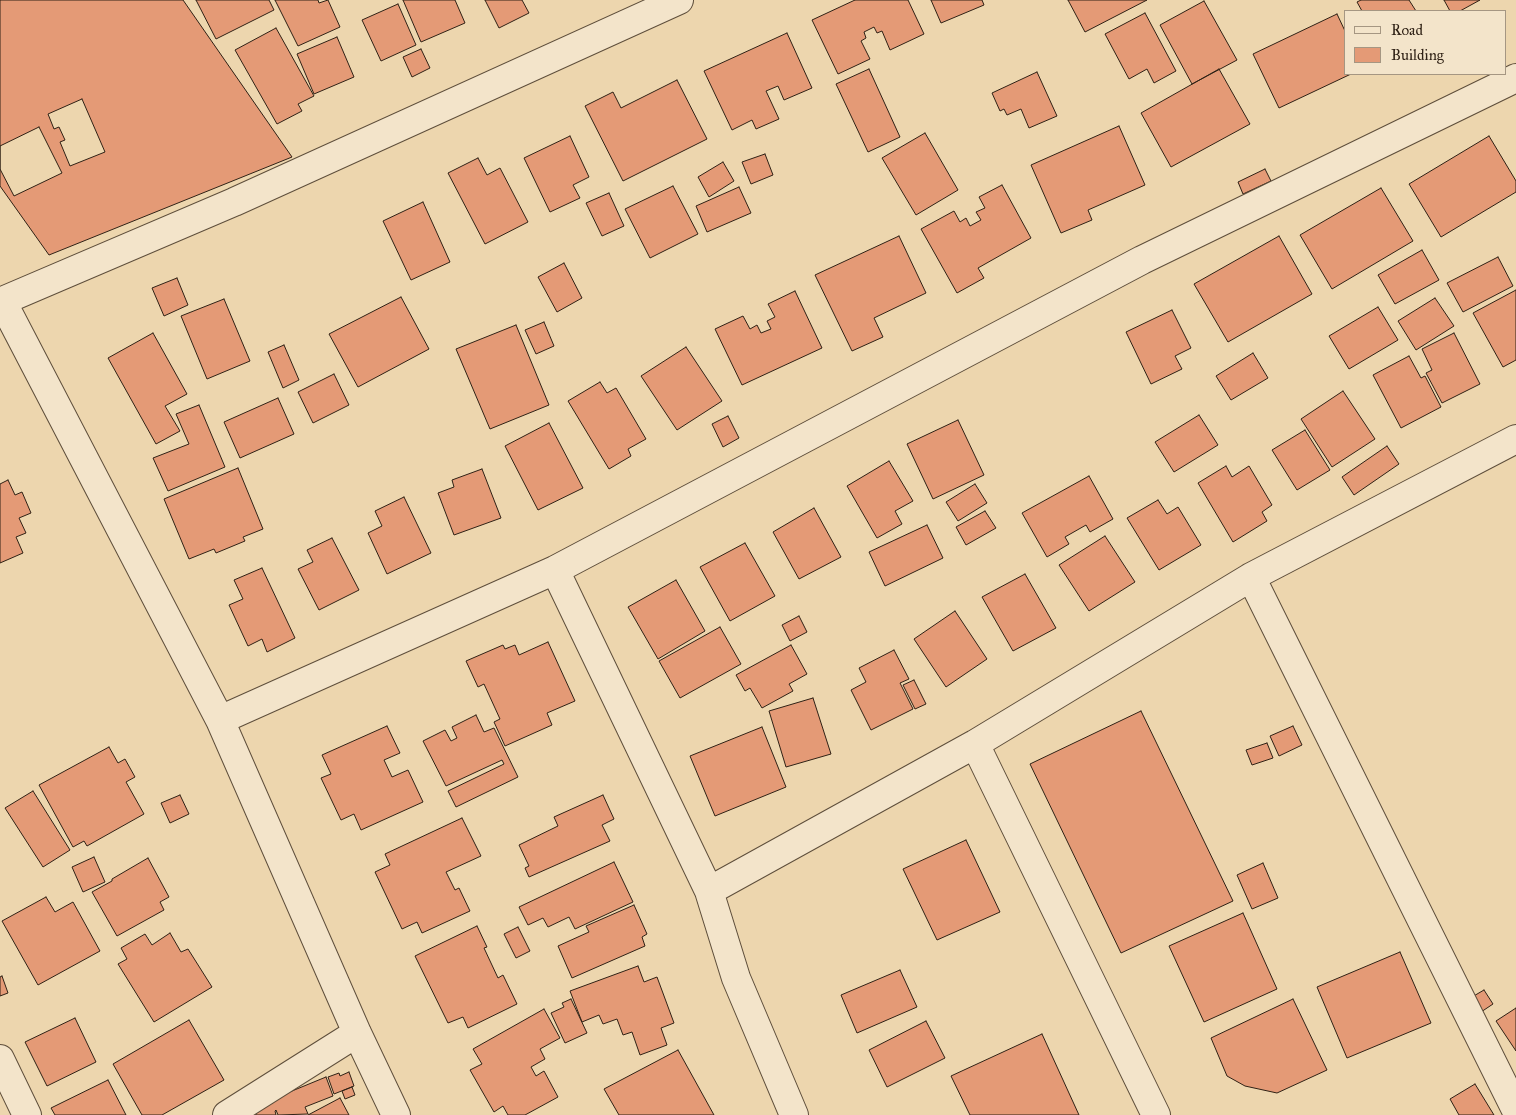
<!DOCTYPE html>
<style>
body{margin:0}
#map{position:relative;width:1516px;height:1115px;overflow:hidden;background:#edd6ae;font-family:"IM FELL Great Primer",serif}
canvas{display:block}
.legend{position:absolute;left:1344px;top:10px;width:162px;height:65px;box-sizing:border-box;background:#f3e4ca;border:1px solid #a59682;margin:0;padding:6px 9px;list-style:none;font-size:15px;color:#2f2115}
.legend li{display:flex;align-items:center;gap:10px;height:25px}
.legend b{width:25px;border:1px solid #a59682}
</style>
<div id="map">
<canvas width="1516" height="1115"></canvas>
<ul class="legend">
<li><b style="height:6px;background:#f3e4ca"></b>Road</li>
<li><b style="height:14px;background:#e49a76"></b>Building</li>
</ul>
</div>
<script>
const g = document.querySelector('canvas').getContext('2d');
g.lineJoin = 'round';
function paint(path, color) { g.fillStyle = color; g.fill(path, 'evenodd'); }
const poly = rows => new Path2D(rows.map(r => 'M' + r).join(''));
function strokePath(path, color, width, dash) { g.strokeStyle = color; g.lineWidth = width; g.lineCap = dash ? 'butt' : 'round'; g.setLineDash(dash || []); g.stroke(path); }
const building = poly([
 [0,0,183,0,292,157,49,255,0,186,0,0],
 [196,0,269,0,274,10,216,39,196,0],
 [275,0,318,0,319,3,328,0,340,27,298,46,275,0],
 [403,0,455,0,465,23,421,42,403,0],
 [485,0,522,0,529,13,499,28,485,0],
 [855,0,908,0,924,34,890,50,882,31,877,33,874,27,864,32,866,38,861,41,870,59,838,74,812,20,855,0],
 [931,0,982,0,984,5,941,23,931,0],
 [1068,0,1147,0,1085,32,1068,0],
 [1361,0,1409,0,1416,11,1362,11,1357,2,1361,0],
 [1444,0,1480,0,1460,11,1450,11,1444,0],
 [1204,1,1237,60,1192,84,1160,25,1204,1],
 [398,4,416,45,381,61,362,20,398,4],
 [1145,13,1176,71,1154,83,1147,69,1129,79,1105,34,1145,13],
 [1337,14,1345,31,1345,74,1351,74,1279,108,1253,54,1337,14],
 [276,28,314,96,298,104,302,111,277,124,235,50,276,28],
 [787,33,812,88,784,100,778,86,766,91,779,119,756,129,752,120,732,130,704,71,787,33],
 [337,37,354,77,314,94,297,54,337,37],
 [421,49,430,68,412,77,403,57,421,49],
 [869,69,900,137,868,152,836,84,869,69],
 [1219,69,1250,124,1171,167,1141,113,1219,69],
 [1037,72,1057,116,1029,128,1021,109,1007,115,1004,109,1000,111,992,93,1037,72],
 [677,80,707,139,623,181,585,106,613,92,621,108,677,80],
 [82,99,105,152,70,166,60,142,65,140,59,127,54,129,48,114,82,99],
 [1119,126,1145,185,1088,210,1092,220,1061,233,1031,165,1119,126],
 [39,127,62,173,14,196,0,169,0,146,39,127],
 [925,133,958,190,916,215,882,158,925,133],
 [570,136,589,177,573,185,580,198,550,212,524,158,570,136],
 [1489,136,1516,181,1516,192,1441,237,1409,184,1489,136],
 [765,154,773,175,751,184,742,162,765,154],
 [478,158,487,175,500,168,528,222,485,244,448,173,478,158],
 [723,162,734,181,709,197,698,177,723,162],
 [1265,169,1271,181,1243,194,1238,182,1265,169],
 [1002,185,1031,238,978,268,984,278,957,293,921,229,954,211,960,222,966,218,970,226,981,220,976,212,985,208,979,197,1002,185],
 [673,186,698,234,650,258,625,209,673,186],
 [739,187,751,213,707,232,696,206,739,187],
 [1381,188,1413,241,1332,289,1300,235,1381,188],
 [609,193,624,226,602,236,586,203,609,193],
 [423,202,450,262,411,280,383,221,423,202],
 [899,236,926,293,874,318,883,337,852,351,815,275,899,236],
 [1279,236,1312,294,1228,342,1194,284,1279,236],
 [1422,250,1439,280,1395,304,1378,275,1422,250],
 [1498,257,1513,286,1463,312,1447,283,1498,257],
 [564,263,582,298,557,312,538,277,564,263],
 [177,278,188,305,164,316,152,288,177,278],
 [1516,290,1516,360,1503,367,1473,313,1516,290],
 [795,291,822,348,742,385,715,329,743,316,750,329,757,325,761,333,771,329,767,321,775,317,768,304,795,291],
 [401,297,429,349,358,387,329,334,401,297],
 [1435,298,1454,326,1416,350,1398,321,1435,298],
 [224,299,250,361,207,379,181,316,224,299],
 [1378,307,1398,340,1349,369,1329,336,1378,307],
 [1172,310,1191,348,1175,356,1182,369,1151,384,1126,332,1172,310],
 [544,322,554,346,536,354,525,330,544,322],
 [516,325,549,405,490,429,456,349,516,325],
 [153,333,187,394,165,406,180,431,156,444,108,358,153,333],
 [1454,333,1480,384,1442,403,1426,373,1432,370,1422,349,1454,333],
 [284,345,299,380,283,388,268,352,284,345],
 [686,347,722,401,677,430,641,376,686,347],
 [1253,353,1268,378,1231,400,1216,376,1253,353],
 [1409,356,1421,378,1425,376,1441,407,1401,428,1373,375,1409,356],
 [334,374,349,405,313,423,298,392,334,374],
 [600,382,607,393,616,388,646,439,628,449,631,456,609,469,568,401,600,382],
 [1343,391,1375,439,1332,467,1301,419,1343,391],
 [278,398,294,434,240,458,224,422,278,398],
 [199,405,225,467,168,491,153,458,189,444,176,414,199,405],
 [1199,415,1218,445,1174,472,1155,442,1199,415],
 [728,416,739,438,723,447,712,424,728,416],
 [958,420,984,475,933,499,907,444,958,420],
 [549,423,583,488,538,510,505,446,549,423],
 [1305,430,1330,470,1297,490,1272,450,1305,430],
 [1387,446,1399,464,1354,495,1342,477,1387,446],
 [889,461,913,501,895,511,902,524,877,538,847,486,889,461],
 [1226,466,1232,477,1249,466,1272,505,1262,512,1267,521,1233,542,1198,483,1226,466],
 [238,468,263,529,243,537,245,541,216,553,214,549,189,559,164,499,238,468],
 [482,469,501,518,454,535,438,493,454,487,452,480,482,469],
 [1089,476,1113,519,1090,532,1086,525,1065,537,1069,544,1047,557,1022,513,1089,476],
 [8,480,15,495,22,492,31,513,19,518,26,533,16,537,23,553,0,563,0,484,8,480],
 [975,484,987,503,958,521,946,502,975,484],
 [404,497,431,553,387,574,368,533,382,526,375,511,404,497],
 [1158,500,1167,514,1178,507,1201,545,1159,570,1127,518,1158,500],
 [814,508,841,557,799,579,773,532,814,508],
 [985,511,996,528,966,545,956,527,985,511],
 [927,525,943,558,885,586,869,552,927,525],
 [1105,536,1135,582,1089,611,1059,565,1105,536],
 [332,538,359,590,319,610,298,569,313,562,307,550,332,538],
 [745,543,775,596,730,621,700,567,745,543],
 [262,568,295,638,267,652,262,639,248,646,229,605,243,599,234,580,262,568],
 [1025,574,1056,628,1013,651,982,597,1025,574],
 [676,580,705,631,658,659,628,607,676,580],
 [955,611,987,659,946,687,914,639,955,611],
 [799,616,807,632,790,641,782,625,799,616],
 [720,627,741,664,680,698,659,661,720,627],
 [548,642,575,701,547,713,552,725,505,746,494,722,500,719,484,684,478,687,466,661,503,645,505,649,515,645,519,655,548,642],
 [791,645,807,674,789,684,793,691,762,708,750,688,745,691,736,675,791,645],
 [894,650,909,679,900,683,913,709,871,730,851,690,866,682,859,668,894,650],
 [914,680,926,704,915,709,903,685,914,680],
 [813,698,831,754,786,767,769,711,813,698],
 [1141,711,1233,901,1121,953,1030,764,1141,711],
 [476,715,484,732,494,728,518,777,456,807,448,791,504,764,502,760,446,786,423,741,445,730,451,741,457,738,452,727,476,715],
 [387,726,400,753,384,760,392,777,408,770,423,802,361,830,354,814,341,820,321,778,331,774,322,755,387,726],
 [1293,726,1302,745,1279,756,1270,736,1293,726],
 [762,727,786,787,715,816,690,756,762,727],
 [1267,743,1273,758,1252,765,1246,750,1267,743],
 [109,747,118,763,125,759,135,777,126,782,144,814,87,846,84,841,73,847,39,785,109,747],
 [33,791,70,850,43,867,5,808,33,791],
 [180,795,189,814,170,823,161,803,180,795],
 [603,795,614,819,602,825,610,841,529,877,525,868,529,866,519,845,558,826,554,817,603,795],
 [462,818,481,856,446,872,455,890,459,888,470,911,422,933,417,922,402,929,375,872,390,865,385,854,462,818],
 [966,840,1000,912,937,940,903,869,966,840],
 [94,857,105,882,83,892,72,867,94,857],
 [148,858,169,897,160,902,164,910,117,936,92,892,112,881,112,879,148,858],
 [614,862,633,902,575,929,569,917,548,927,543,918,528,925,519,907,614,862],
 [1263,863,1278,898,1252,909,1237,875,1263,863],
 [46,897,55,912,73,902,100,951,38,985,2,921,46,897],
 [634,905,647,934,642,937,645,946,572,978,558,946,589,932,586,926,634,905],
 [1243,913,1277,989,1204,1022,1169,946,1243,913],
 [477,926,487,947,484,948,498,978,503,975,517,1004,468,1028,463,1017,448,1023,415,956,477,926],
 [518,927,530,951,516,958,504,934,518,927],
 [170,933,181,952,188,949,212,987,154,1022,118,964,127,959,121,948,145,934,152,945,170,933],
 [1400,952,1431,1023,1347,1058,1317,987,1400,952],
 [638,966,644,982,657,977,674,1023,661,1028,667,1045,640,1055,632,1032,623,1035,617,1019,603,1024,599,1015,582,1022,570,991,638,966],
 [900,970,917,1007,857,1033,841,995,900,970],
 [2,976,8,993,0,996,0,977,2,976],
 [1484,990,1493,1004,1481,1012,1472,997,1484,990],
 [571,999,587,1033,565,1043,551,1013,564,1007,562,1003,571,999],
 [1293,999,1327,1070,1277,1093,1245,1086,1227,1076,1211,1038,1293,999],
 [1516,1008,1516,1051,1496,1021,1516,1008],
 [544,1009,560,1038,540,1049,545,1059,531,1067,536,1076,544,1071,558,1097,525,1115,508,1115,503,1106,494,1112,470,1070,482,1064,473,1049,544,1009],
 [75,1018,96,1062,47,1086,25,1042,75,1018],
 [189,1020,224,1080,162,1115,142,1115,113,1064,189,1020],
 [926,1021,945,1058,887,1087,869,1050,926,1021],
 [1042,1034,1079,1115,970,1115,951,1076,1042,1034],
 [678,1050,714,1115,619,1115,604,1089,678,1050],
 [349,1072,354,1086,334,1094,328,1077,339,1073,340,1076,349,1072],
 [326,1077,333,1096,305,1107,308,1114,278,1115,276,1110,275,1111,276,1115,256,1115,253,1107,326,1077],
 [108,1080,126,1115,55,1115,51,1108,108,1080],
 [1475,1084,1494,1115,1459,1115,1450,1099,1475,1084],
 [352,1087,355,1095,345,1099,342,1091,352,1087],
 [340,1098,349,1115,308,1115,340,1098]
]);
const minor = poly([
 [2,301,220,720,357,1033,396,1115],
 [555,570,709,891,736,978,794,1115],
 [1251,577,1516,1110],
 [220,720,555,570,1142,260,1516,78],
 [975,744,1156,1115],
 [709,891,975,744,1251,577,1516,439],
 [0,1059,27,1115],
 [227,1115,357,1033]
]);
const tertiary = poly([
 [0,302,234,202,679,0]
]);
paint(building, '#e49a76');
strokePath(building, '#2f2115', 1);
strokePath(minor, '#5e4e3b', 30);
strokePath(tertiary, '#5e4e3b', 30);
strokePath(minor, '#f3e4ca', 28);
strokePath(tertiary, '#f3e4ca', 28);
</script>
